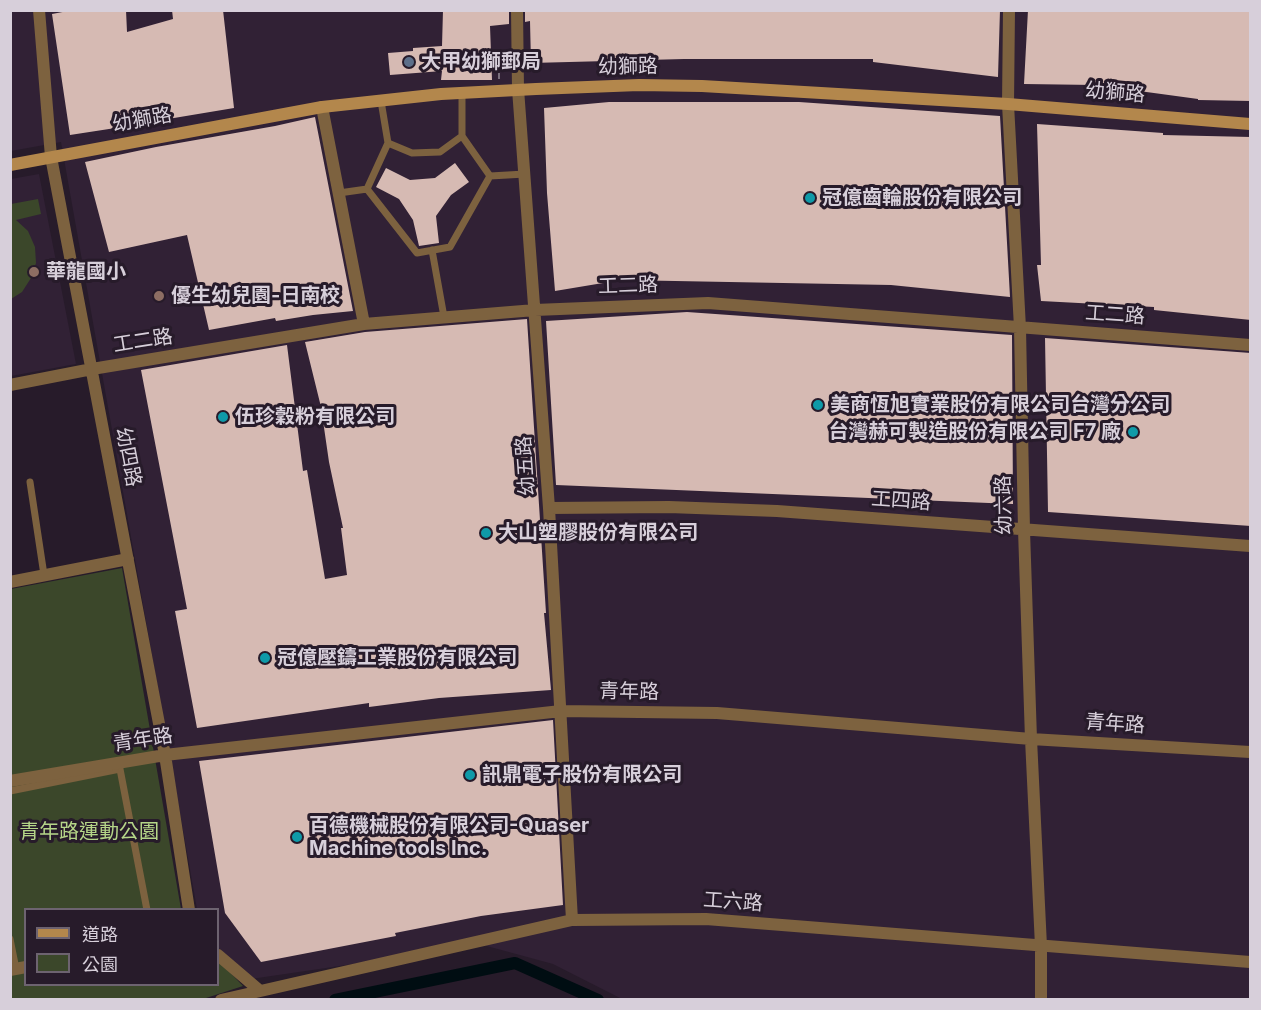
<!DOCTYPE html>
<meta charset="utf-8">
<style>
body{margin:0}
#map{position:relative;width:1261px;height:1010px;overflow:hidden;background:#271b2a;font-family:Inter,"Noto Sans TC",sans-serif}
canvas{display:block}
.frame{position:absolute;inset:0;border:12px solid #d7cfda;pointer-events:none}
.legend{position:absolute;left:24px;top:908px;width:195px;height:78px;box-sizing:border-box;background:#271b2a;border:2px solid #6d6370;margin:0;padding:8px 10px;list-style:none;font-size:18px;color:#d7cfda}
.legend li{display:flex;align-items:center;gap:12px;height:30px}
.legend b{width:30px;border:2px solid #6d6370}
</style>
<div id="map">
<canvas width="1261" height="1010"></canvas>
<div class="frame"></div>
<ul class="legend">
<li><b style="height:8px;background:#b3874c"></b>道路</li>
<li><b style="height:16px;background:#3b472a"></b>公園</li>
</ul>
</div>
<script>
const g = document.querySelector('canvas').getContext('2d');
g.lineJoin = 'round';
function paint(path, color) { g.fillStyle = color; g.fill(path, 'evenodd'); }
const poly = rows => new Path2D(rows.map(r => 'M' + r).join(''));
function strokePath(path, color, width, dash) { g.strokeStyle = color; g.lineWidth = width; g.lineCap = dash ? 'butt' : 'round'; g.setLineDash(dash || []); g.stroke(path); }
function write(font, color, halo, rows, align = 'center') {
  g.font = font + ' Inter,"Noto Sans TC",sans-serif'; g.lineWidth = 6; g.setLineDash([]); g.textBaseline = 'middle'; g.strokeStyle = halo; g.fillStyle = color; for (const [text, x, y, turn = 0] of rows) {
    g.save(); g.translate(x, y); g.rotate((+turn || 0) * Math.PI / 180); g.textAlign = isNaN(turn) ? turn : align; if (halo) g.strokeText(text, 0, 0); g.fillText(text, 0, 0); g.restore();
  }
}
const built = poly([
 [11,11,1250,11,1250,999,622,999,553,964,483,945,244,980,218,947,218,910,197,909,61,142,11,151],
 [39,174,76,364,11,376,11,179]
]);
const green = poly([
 [38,199,41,214,16,220,28,231,35,247,36,263,31,278,22,292,11,299,11,204],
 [122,568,181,909,26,910,26,984,218,984,218,960,243,986,203,999,11,999,11,589]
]);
const canal = poly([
 [335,1000,515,963,598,1000]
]);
const building = poly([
 [73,10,126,10,127,32,173,19,172,10,223,10,234,108,162,120,135,123,135,125,70,135,52,14],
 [443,10,509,10,509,24,490,26,492,80,441,80,442,71,390,75,388,53,413,51,413,48,442,46],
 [525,10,1000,10,998,77,873,62,873,59,684,59,531,63,530,21,525,22],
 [1028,10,1251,10,1251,101,1198,100,1198,99,1095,85,1024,84],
 [609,102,799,102,1000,116,1010,297,891,285,621,280,555,291,547,193,544,108],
 [315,117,353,311,313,315,276,321,275,318,209,330,187,235,109,252,85,162,156,147,275,126],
 [1037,124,1163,133,1163,135,1251,137,1251,320,1154,310,1154,307,1041,301,1037,265,1041,265],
 [455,163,469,182,451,195,436,216,439,243,419,246,413,220,399,199,376,187,386,168,410,180,435,178],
 [687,312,1012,335,1013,504,556,485,546,321],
 [527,319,546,613,544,613,551,690,439,698,369,707,369,703,197,728,175,611,187,609,141,370,287,345,303,471,307,470,325,579,347,575,341,528,343,528,329,462,321,407,305,342,365,332],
 [1045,338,1251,353,1251,526,1048,512],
 [553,720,563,905,481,916,395,933,396,936,261,962,225,913,199,761]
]);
const path = poly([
 [499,73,499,81]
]);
const lane = poly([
 [462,93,462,136],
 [381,101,388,143,367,189,417,253,450,247,490,176,462,136,440,152,412,153,388,143],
 [490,176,525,174],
 [339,193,367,189],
 [432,250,444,317],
 [30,482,44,575],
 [10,791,120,769,147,910],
 [10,939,16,969]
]);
const street = poly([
 [39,10,51,157,165,755,189,910],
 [517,10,518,89,549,508,572,920],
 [1009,10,1008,104,1020,328,1024,530,1031,739,1041,946,1041,1000],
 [322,107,364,324],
 [10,385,92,369,364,324,535,310,708,303,1250,345],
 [549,508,669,507,777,511,1250,546],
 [10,582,128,559],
 [10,781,165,755,561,711,717,713,1031,739,1250,752],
 [218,955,259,990],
 [10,970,26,967],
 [221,1000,572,920,706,919,1250,962]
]);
const secondary = poly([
 [10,165,322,107,441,94,536,89,639,85,702,86,1008,104,1250,124]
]);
const markers = [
 [409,62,6,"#5c6f8a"],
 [810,198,6,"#0f9aa8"],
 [34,272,6,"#8d6e63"],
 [159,296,6,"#8d6e63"],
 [818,405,6,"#0f9aa8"],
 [223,417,6,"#0f9aa8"],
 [1133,432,6,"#0f9aa8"],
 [486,533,6,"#0f9aa8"],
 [265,658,6,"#0f9aa8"],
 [470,775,6,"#0f9aa8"],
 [297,837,6,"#0f9aa8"]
];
const poiNames = [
 ["大甲幼獅郵局",421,62],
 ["冠億齒輪股份有限公司",822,198],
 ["華龍國小",46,272],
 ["優生幼兒園-日南校",171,296],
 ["美商恆旭實業股份有限公司台灣分公司",830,405],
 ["伍珍穀粉有限公司",235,417],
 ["台灣赫可製造股份有限公司 F7 廠",1121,432,"right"],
 ["大山塑膠股份有限公司",498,533],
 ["冠億壓鑄工業股份有限公司",277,658],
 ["訊鼎電子股份有限公司",482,775],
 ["百德機械股份有限公司-Quaser",309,826],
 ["Machine tools Inc.",309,849]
];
const streetNames = [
 ["幼獅路",628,67,-1],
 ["幼獅路",1115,93,5],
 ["幼獅路",142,120,-10],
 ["工二路",628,286,-2],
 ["工二路",1115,315,4],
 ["工二路",143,341,-9],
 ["幼四路",128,457,79],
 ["幼五路",526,466,-94],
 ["工四路",901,501,4],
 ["幼六路",1004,505,-91],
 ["青年路",629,692,1],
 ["青年路",1115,724,4],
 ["青年路",143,740,-9],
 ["工六路",733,902,4]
];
const parkNames = [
 ["青年路運動公園",89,832]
];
paint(built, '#312135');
paint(green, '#3b472a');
strokePath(canal, '#000d12', 12);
paint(building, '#d6bab3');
strokePath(path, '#7a707d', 2, [6, 3]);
strokePath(lane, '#7d623f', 7);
strokePath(street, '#7d623f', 12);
strokePath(secondary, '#b3874c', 12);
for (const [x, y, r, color] of markers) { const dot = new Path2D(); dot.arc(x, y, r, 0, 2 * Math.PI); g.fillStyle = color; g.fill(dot); strokePath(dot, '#271b2a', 2); }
write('bold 20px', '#d7cfda', '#271b2a', poiNames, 'left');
write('20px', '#d7cfda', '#271b2a', streetNames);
write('20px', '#b5d588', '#271b2a', parkNames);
</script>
